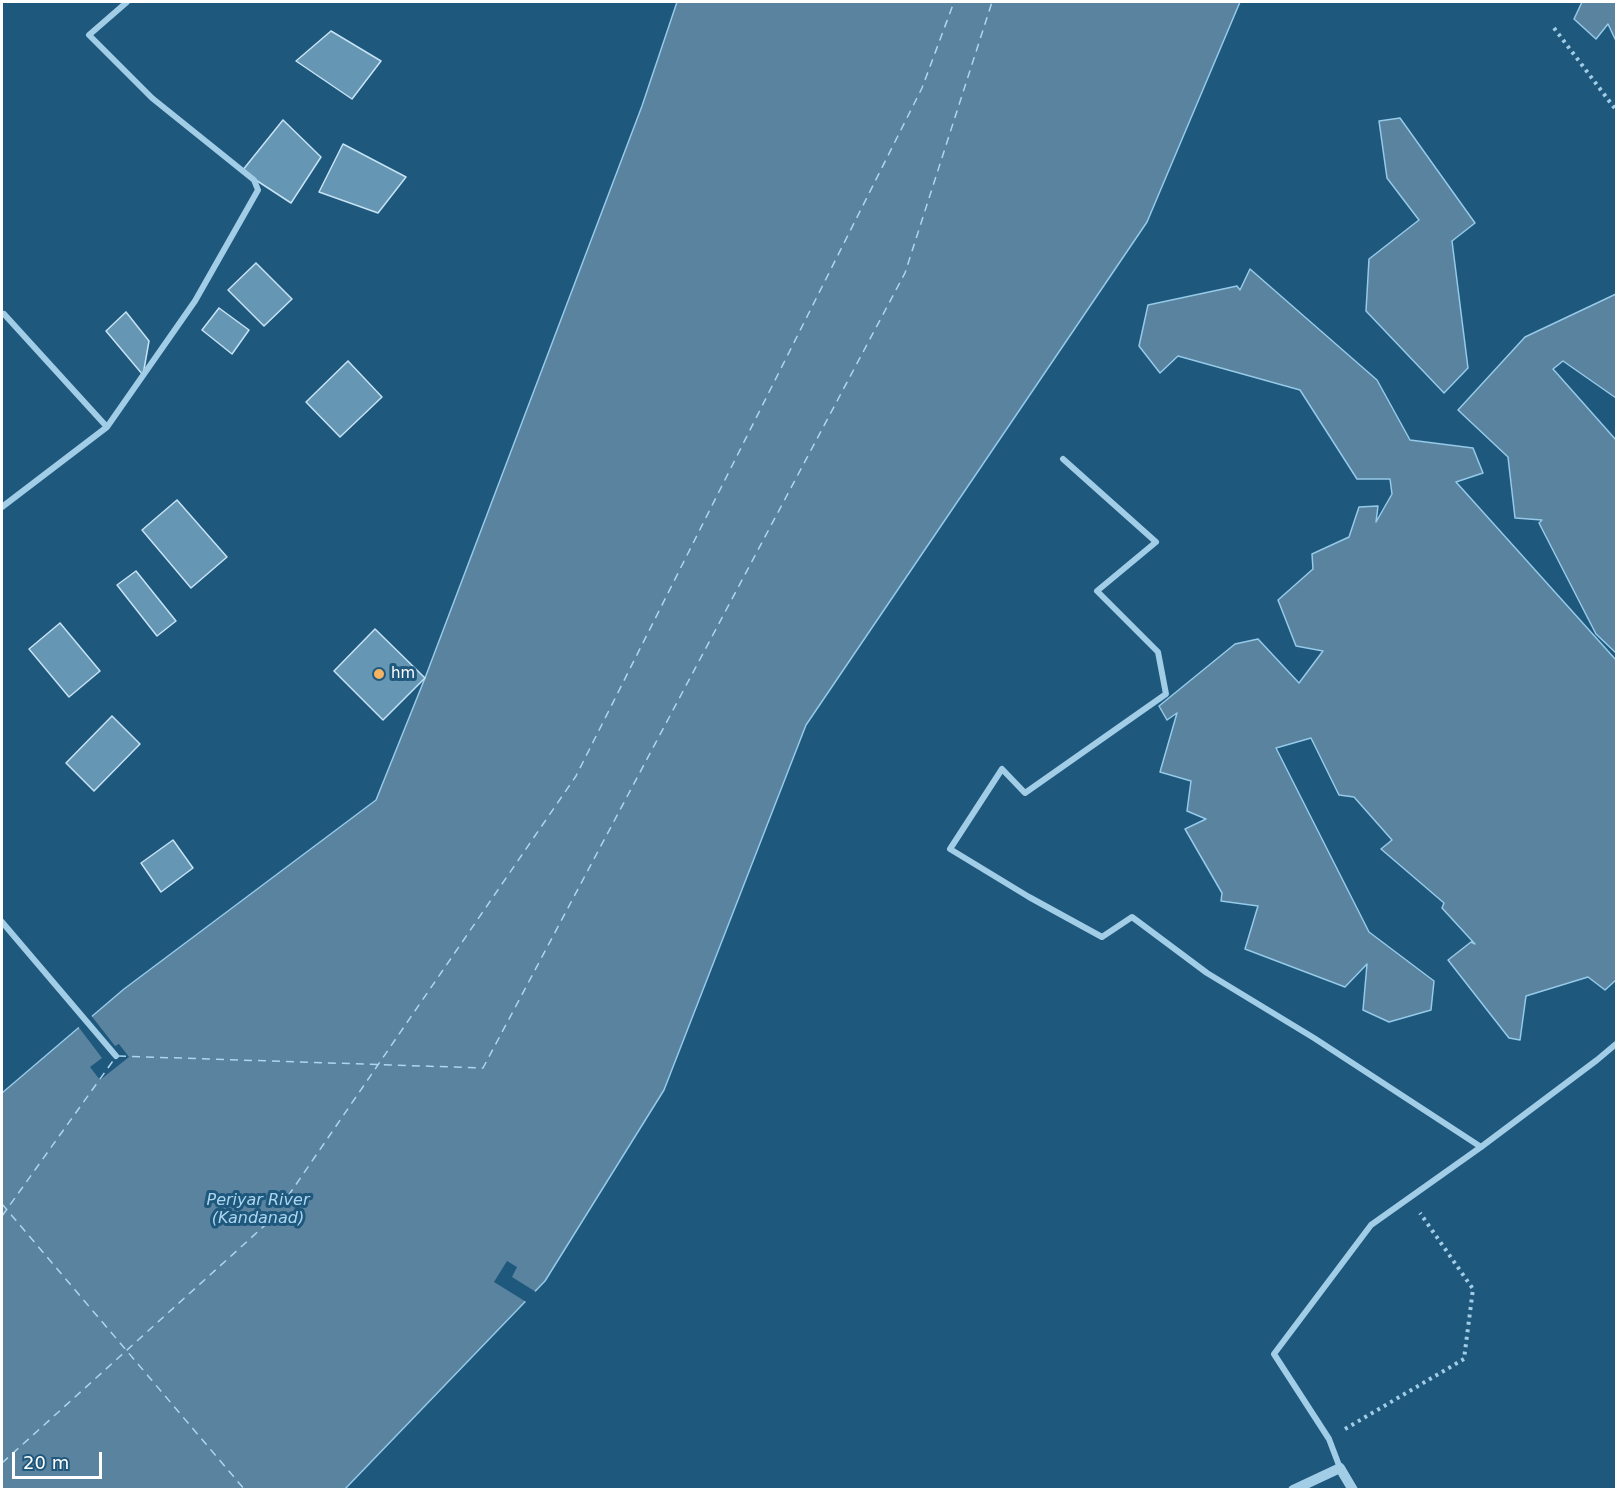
<!DOCTYPE html>
<style>
body{margin:0}
#map{position:relative;width:1618px;height:1491px;overflow:hidden;background:#1f587d;font-family:"DejaVu Sans",sans-serif}
canvas{display:block}
.frame{position:absolute;inset:0;border:3px solid #fff;pointer-events:none}
.scale{position:absolute;left:12px;top:1452px;width:90px;height:27px;box-sizing:border-box;border:3px solid #fff;border-top:0;padding-left:8px;font-size:18px;line-height:21px;white-space:nowrap;color:#fff;-webkit-text-stroke:4px #1f587d;paint-order:stroke}
</style>
<div id="map">
<canvas width="1618" height="1491"></canvas>
<div class="frame"></div>
<div class="scale">20 m</div>
</div>
<script>
const g = document.querySelector('canvas').getContext('2d');
g.lineJoin = 'round';
function paint(path, color) { g.fillStyle = color; g.fill(path, 'evenodd'); }
const poly = rows => new Path2D(rows.map(r => 'M' + r).join(''));
function strokePath(path, color, width, dash) { g.strokeStyle = color; g.lineWidth = width; g.lineCap = dash ? 'butt' : 'round'; g.setLineDash(dash || []); g.stroke(path); }
function write(font, color, halo, rows, align = 'center') {
  g.font = font + ' "DejaVu Sans",sans-serif'; g.lineWidth = 6; g.setLineDash([]); g.textBaseline = 'middle'; g.strokeStyle = halo; g.fillStyle = color; for (const [text, x, y, turn = 0] of rows) {
    g.save(); g.translate(x, y); g.rotate((+turn || 0) * Math.PI / 180); g.textAlign = isNaN(turn) ? turn : align; if (halo) g.strokeText(text, 0, 0); g.fillText(text, 0, 0); g.restore();
  }
}
const water = poly([
 [677,2,1240,2,1147,222,806,725,664,1090,545,1281,345,1489,2,1489,2,1093,124,989,376,800,425,678,642,106,677,2],
 [1582,2,1616,2,1616,41,1608,24,1596,39,1574,19,1582,2],
 [1400,118,1475,223,1452,241,1468,368,1444,393,1366,311,1369,259,1419,220,1387,178,1379,121,1400,118],
 [1250,269,1377,380,1410,440,1473,448,1483,473,1456,482,1616,660,1616,980,1605,990,1588,977,1526,996,1520,1040,1509,1038,1448,960,1471,942,1475,944,1442,908,1444,903,1381,849,1392,840,1354,797,1339,795,1311,738,1276,748,1369,932,1434,981,1431,1010,1389,1022,1363,1010,1367,964,1345,987,1245,949,1258,906,1221,901,1222,893,1185,829,1206,819,1187,811,1191,781,1160,772,1177,713,1167,720,1159,706,1235,644,1258,639,1299,683,1323,651,1296,646,1278,600,1313,569,1312,554,1349,537,1359,507,1378,506,1376,522,1392,494,1390,479,1357,479,1300,390,1178,356,1160,373,1139,346,1148,305,1237,286,1240,290,1250,269],
 [1616,294,1616,398,1563,361,1553,369,1616,440,1616,653,1596,634,1539,523,1542,520,1515,518,1508,457,1458,410,1525,337,1616,294]
]);
const pier = poly([
 [90,1014,115,1046,119,1044,129,1057,100,1080,90,1067,102,1058,77,1025],
 [507,1261,517,1267,512,1277,536,1292,528,1303,494,1282]
]);
const ferry = poly([
 [118,1056,483,1068,905,273,992,2],
 [2,1204,245,1490],
 [2,1216,115,1058],
 [2,1463,273,1218,576,776,922,88,954,2]
]);
const building = poly([
 [331,31,381,61,352,99,296,61,331,31],
 [283,120,321,157,291,203,242,171,283,120],
 [343,144,406,177,378,213,319,192,343,144],
 [256,263,292,299,264,326,228,290,256,263],
 [219,308,249,330,232,354,202,330,219,308],
 [126,312,149,341,143,375,106,331,126,312],
 [348,361,382,397,340,437,306,402,348,361],
 [177,500,227,557,191,588,142,530,177,500],
 [136,571,176,621,157,636,117,585,136,571],
 [60,623,100,671,69,697,29,649,60,623],
 [375,629,425,678,383,720,334,671,375,629],
 [112,716,140,744,94,791,66,763,112,716],
 [173,840,193,868,161,892,141,863,173,840]
]);
const path = poly([
 [1554,28,1616,110],
 [1345,1429,1464,1359,1473,1289,1420,1213]
]);
const minor = poly([
 [4,314,107,427],
 [1063,459,1156,542,1097,591,1158,652,1166,694,1025,793,1002,769,950,849,1029,897,1102,937,1132,917,1207,973,1314,1038,1481,1147],
 [2,507,107,427,195,301,258,190,254,180,152,98,89,35,127,2],
 [2,922,116,1056],
 [1340,1468,1329,1439,1274,1354,1371,1225,1481,1147,1597,1060,1616,1044]
]);
const tertiary = poly([
 [1293,1490,1340,1468,1353,1490]
]);
const markers = [
 [379,674,6,"#f5b262"]
];
const poiNames = [
 ["hm",391,674]
];
const waterNames = [
 ["Periyar River",258,1201],
 ["(Kandanad)",258,1219]
];
paint(water, '#5a839f');
strokePath(water, '#95cae9', 1.5);
paint(pier, '#1f587d');
strokePath(ferry, '#add6ef', 1.5, [8, 6]);
paint(building, '#6596b4');
strokePath(building, '#c6e3f5', 1.5);
strokePath(path, '#a2cde7', 4, [3, 4.5]);
strokePath(minor, '#a2cde7', 6);
strokePath(tertiary, '#a2cde7', 10);
for (const [x, y, r, color] of markers) { const dot = new Path2D(); dot.arc(x, y, r, 0, 2 * Math.PI); g.fillStyle = color; g.fill(dot); strokePath(dot, '#1f587d', 2); }
write('15px', '#fff', '#1f587d', poiNames, 'left');
write('italic 16px', '#add6ef', '#1f587d', waterNames);
</script>
